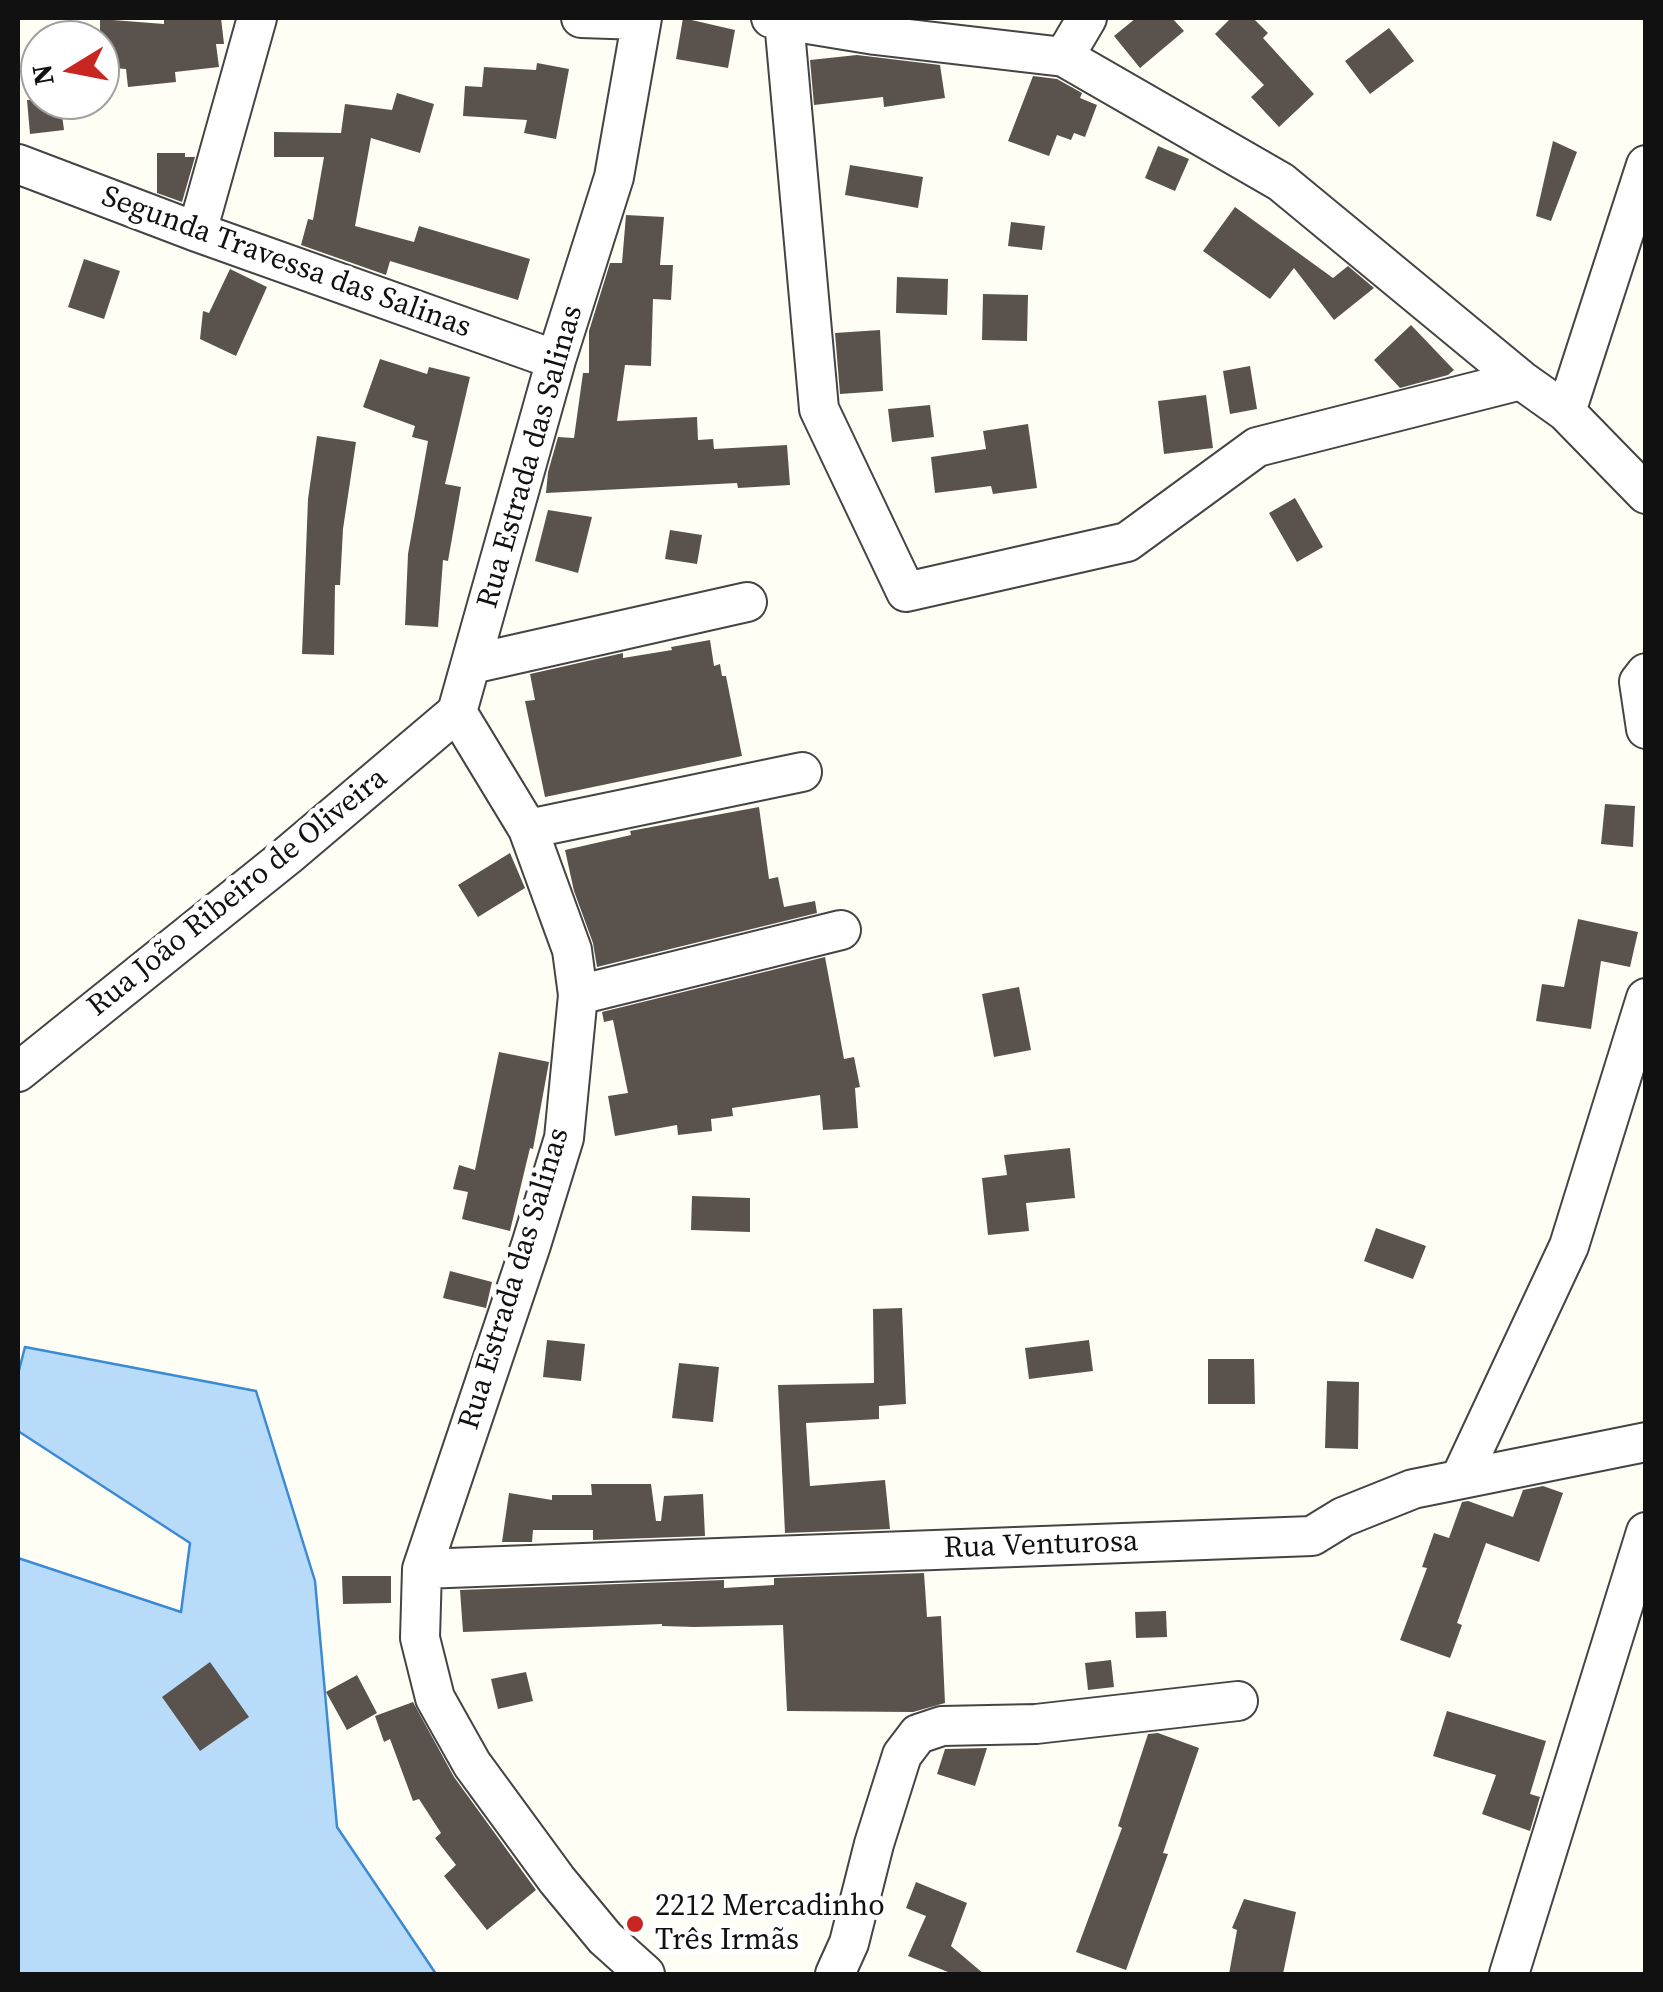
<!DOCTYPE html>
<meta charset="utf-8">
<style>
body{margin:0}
#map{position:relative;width:1663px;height:1992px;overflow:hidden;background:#fffef5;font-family:"Source Serif 4",serif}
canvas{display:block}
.frame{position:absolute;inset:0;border:20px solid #111;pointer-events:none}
.north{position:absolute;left:20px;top:20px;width:100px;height:100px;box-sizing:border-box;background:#fff;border:2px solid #a0a0a0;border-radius:50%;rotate:260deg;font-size:28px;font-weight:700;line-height:40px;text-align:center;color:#111}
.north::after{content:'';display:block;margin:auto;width:35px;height:45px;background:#c92621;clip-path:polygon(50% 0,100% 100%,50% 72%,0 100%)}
</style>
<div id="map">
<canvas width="1663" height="1992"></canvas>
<div class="frame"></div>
<div class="north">N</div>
</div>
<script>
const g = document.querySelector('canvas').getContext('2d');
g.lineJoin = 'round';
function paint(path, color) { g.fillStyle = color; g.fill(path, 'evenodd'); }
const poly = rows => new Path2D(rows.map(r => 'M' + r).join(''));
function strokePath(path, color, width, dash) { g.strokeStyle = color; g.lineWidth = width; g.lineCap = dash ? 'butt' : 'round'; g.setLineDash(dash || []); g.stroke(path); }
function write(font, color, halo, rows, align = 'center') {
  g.font = font + ' "Source Serif 4",serif'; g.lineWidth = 10; g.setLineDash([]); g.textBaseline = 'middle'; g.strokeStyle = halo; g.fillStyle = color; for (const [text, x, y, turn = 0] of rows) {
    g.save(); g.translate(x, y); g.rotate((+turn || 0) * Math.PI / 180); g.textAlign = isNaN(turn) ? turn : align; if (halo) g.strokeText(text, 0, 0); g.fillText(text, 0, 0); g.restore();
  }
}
const water = poly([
 [25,1347,256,1391,315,1581,337,1827,436,1974,18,1974,18,1558,181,1612,190,1543,18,1431,18,1374,25,1347]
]);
const building = poly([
 [164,18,221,18,224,44,216,44,219,67,175,72,176,82,128,87,126,69,100,67,100,19,164,24],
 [683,18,735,30,728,68,676,59],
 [1136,18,1172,18,1184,31,1140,68,1114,36],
 [1231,18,1253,18,1268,33,1263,38,1314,94,1279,127,1251,97,1264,85,1215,34],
 [1389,28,1414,61,1370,94,1345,61],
 [857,55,940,65,945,98,884,107,883,97,814,105,810,60],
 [537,63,569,69,556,139,524,133,527,120,463,116,465,86,482,87,484,67,536,70],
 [1033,76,1057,79,1082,93,1080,98,1097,105,1085,137,1074,133,1071,140,1057,135,1049,156,1008,141],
 [397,93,434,104,420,153,371,138,355,226,414,242,419,226,530,259,518,300,390,261,386,275,301,245,308,219,313,220,324,157,274,157,274,132,341,133,345,104,392,110],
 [27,100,60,100,64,130,30,134],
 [1553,141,1577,152,1551,221,1536,216],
 [1158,146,1189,159,1175,191,1145,178],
 [157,153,185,153,185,157,195,157,182,202,157,193],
 [850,165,923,177,918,208,845,195],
 [1235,207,1333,278,1348,266,1374,288,1334,320,1294,268,1270,299,1203,251],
 [626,215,664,217,660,265,673,265,671,300,653,299,651,366,625,365,617,421,697,417,698,440,713,439,714,449,787,445,790,485,738,488,737,483,546,493,548,472,558,437,574,438,583,373,589,373,589,331,610,263,622,263],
 [1011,222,1045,226,1042,250,1008,246],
 [84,259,120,271,104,319,68,307],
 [230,269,267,287,236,356,200,339,203,311,209,313],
 [897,277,948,279,947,315,896,313],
 [983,294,1028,295,1027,341,982,340],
 [1411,325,1454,370,1448,375,1400,388,1374,360],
 [880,330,883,391,840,394,835,333],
 [380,359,427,374,429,367,470,377,445,484,461,487,448,561,443,560,438,627,405,625,408,554,428,441,412,437,415,426,363,407],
 [1250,366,1257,409,1230,414,1223,371],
 [1206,395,1213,448,1164,454,1158,401],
 [930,405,934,437,892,442,888,409],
 [1028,424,1037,488,993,494,991,486,935,493,931,457,986,449,983,431],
 [317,436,356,442,343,529,340,585,335,585,334,655,302,654,308,499],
 [1295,498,1323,547,1297,562,1269,513],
 [548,510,592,517,578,573,535,561],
 [670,530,702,535,697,564,665,559],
 [710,640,714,666,720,664,722,676,726,676,742,756,545,797,525,701,535,700,530,674,623,653,623,658,672,650,671,647],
 [1605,804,1635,806,1633,847,1601,844],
 [759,807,769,879,778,877,784,907,815,901,817,913,597,967,593,943,574,891,565,850,631,835,630,831],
 [510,853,525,888,478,917,458,885],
 [1578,919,1638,932,1630,967,1601,961,1591,1029,1536,1021,1542,984,1564,987],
 [825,957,844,1059,854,1057,860,1087,855,1088,858,1128,823,1130,820,1095,732,1108,733,1116,711,1119,712,1131,678,1135,677,1125,615,1136,608,1096,628,1093,613,1020,604,1022,602,1012],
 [1019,987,1031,1050,994,1057,982,994],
 [499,1052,549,1062,533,1149,530,1148,510,1231,462,1219,468,1192,453,1189,459,1165,475,1170],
 [1070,1148,1075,1198,1026,1203,1029,1231,988,1235,982,1178,1007,1175,1004,1155],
 [692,1196,750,1198,750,1232,691,1230],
 [1376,1228,1426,1246,1413,1279,1364,1261],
 [450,1271,492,1282,486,1308,443,1298],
 [902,1308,906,1404,879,1406,879,1419,806,1423,810,1486,885,1480,890,1529,785,1533,778,1385,874,1383,873,1309],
 [547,1340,585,1344,581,1381,543,1377],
 [1089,1340,1093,1371,1029,1379,1025,1348],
 [1208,1359,1254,1359,1255,1404,1208,1404],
 [679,1363,719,1367,713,1422,672,1418],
 [1327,1381,1359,1382,1358,1449,1325,1448],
 [591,1484,651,1484,656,1521,661,1521,664,1496,703,1494,705,1536,593,1540,593,1530,533,1530,532,1542,502,1542,509,1493,552,1500,552,1495,592,1495],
 [1543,1486,1563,1493,1539,1562,1486,1543,1457,1623,1462,1625,1450,1658,1400,1640,1427,1568,1422,1567,1434,1533,1449,1538,1462,1502,1468,1501,1513,1517,1523,1490],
 [924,1573,927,1617,941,1616,945,1703,913,1712,787,1711,783,1625,694,1627,662,1626,662,1624,463,1632,460,1590,724,1580,724,1588,774,1585,774,1578],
 [342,1576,391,1576,391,1603,343,1604],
 [1166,1611,1167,1637,1136,1638,1135,1612],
 [1111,1660,1114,1687,1088,1690,1085,1663],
 [210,1662,249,1717,200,1751,162,1697],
 [526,1672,533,1701,498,1709,491,1679],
 [357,1675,377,1713,347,1730,326,1692],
 [413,1702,454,1777,536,1890,487,1930,444,1876,456,1865,435,1838,441,1833,419,1799,413,1801,390,1739,384,1742,375,1716],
 [1447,1711,1546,1741,1530,1794,1540,1797,1530,1831,1482,1814,1496,1775,1433,1756],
 [1158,1733,1199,1748,1163,1853,1168,1854,1126,1970,1076,1952,1122,1828,1118,1826,1148,1734],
 [987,1748,975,1786,937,1774,945,1749],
 [916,1882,967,1903,951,1946,984,1974,953,1974,908,1956,926,1916,906,1908],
 [1244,1899,1296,1912,1283,1974,1229,1974,1237,1930,1232,1928]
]);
const minor = poly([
 [581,18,641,20],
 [642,18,614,177,556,360,457,712,528,829,572,950,578,995,564,1138,531,1245,422,1569,420,1638,435,1698,472,1764,557,1880,605,1938,645,1974],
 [771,18,875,35,1064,57,1281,182,1521,380,1566,412,1646,494],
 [784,20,819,409,906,592,1127,542,1257,447,1521,380],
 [1064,57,1087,18],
 [18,164,197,232,556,360],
 [197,232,257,18],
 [1566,412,1646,165],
 [472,664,747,602],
 [1646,673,1639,682,1646,729],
 [528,829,802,772],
 [578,995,841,930],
 [18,1072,287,856,457,712],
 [1460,1479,1569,1246,1646,998],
 [422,1569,1312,1536,1343,1517,1413,1489,1646,1442],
 [835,1974,849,1943,874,1844,902,1755,918,1734,942,1726,1036,1724,1238,1701],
 [1509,1974,1646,1532]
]);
const markers = [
 [635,1924,10,"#c92621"]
];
const streetNames = [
 ["Segunda Travessa das Salinas",286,263,20],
 ["Rua Estrada das Salinas",531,457,-74],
 ["Rua João Ribeiro de Oliveira",238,893,-39],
 ["Rua Estrada das Salinas",515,1279,-73],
 ["Rua Venturosa",1041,1546,-2]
];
const poiNames = [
 ["2212 Mercadinho",655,1907],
 ["Três Irmãs",655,1941]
];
paint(water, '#b7dbf9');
strokePath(water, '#3a8ad4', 2.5);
paint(building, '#5a534d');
strokePath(minor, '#444', 42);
strokePath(minor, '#fff', 38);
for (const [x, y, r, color] of markers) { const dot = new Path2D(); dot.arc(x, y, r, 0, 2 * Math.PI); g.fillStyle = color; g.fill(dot); strokePath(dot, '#fff', 4); }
write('30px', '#111', '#fff', streetNames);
write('30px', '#111', '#fff', poiNames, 'left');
</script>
